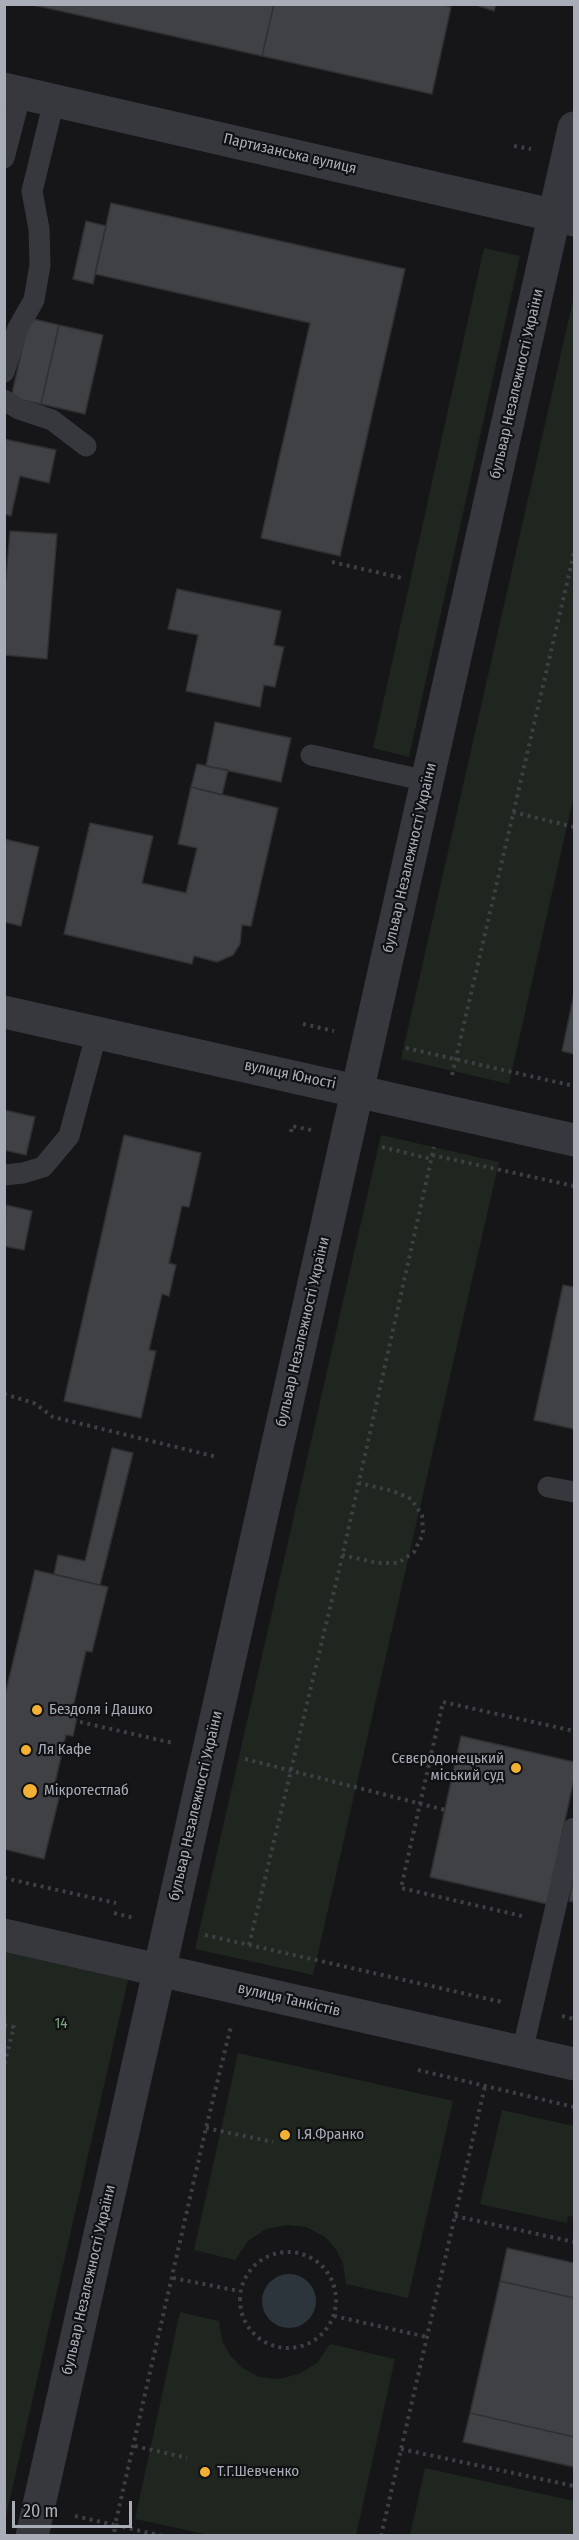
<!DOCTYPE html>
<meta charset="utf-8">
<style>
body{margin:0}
#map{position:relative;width:579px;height:2540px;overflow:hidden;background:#161618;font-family:"Fira Sans Condensed",sans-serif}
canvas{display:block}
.frame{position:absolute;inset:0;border:6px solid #a8adb8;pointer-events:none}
.scale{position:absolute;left:12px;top:2501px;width:120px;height:27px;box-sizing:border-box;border:3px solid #a8adb8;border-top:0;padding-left:8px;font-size:18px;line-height:21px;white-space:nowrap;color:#a8adb8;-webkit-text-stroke:4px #111113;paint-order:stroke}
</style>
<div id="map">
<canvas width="579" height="2540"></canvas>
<div class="frame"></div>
<div class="scale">20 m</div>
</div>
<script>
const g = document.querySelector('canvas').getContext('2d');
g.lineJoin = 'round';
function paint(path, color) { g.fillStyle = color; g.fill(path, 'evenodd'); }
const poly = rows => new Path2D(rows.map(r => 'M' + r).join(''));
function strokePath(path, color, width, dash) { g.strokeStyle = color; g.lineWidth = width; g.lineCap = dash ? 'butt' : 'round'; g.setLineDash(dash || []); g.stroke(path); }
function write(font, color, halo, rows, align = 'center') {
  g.font = font + ' "Fira Sans Condensed",sans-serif'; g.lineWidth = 4.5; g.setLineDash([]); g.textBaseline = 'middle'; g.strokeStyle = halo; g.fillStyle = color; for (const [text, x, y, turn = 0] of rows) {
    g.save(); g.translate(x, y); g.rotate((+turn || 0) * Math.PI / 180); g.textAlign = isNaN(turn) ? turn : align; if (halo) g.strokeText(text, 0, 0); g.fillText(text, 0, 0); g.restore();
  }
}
const green = poly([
 [484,248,520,256,409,757,373,748],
 [574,296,574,795,509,1084,401,1059],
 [381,1135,499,1162,313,1975,195,1949],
 [5,1952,128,1980,6,2516,4,2516],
 [238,2053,453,2101,408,2298,346,2284,343,2263,336,2249,325,2237,306,2227,287,2225,266,2229,248,2241,235,2260,194,2250],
 [502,2110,574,2126,574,2217,568,2216,567,2223,480,2204],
 [180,2312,219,2321,222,2341,230,2355,241,2367,259,2377,278,2379,299,2374,317,2363,330,2344,395,2359,356,2535,209,2535,135,2519],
 [425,2468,574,2501,574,2535,410,2535]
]);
const water = poly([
 '262 2301a27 27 0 1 1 54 0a27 27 0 1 1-54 0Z'
]);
const building = poly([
 [29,4,274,4,262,56,29,4],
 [274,4,442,4,451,7,432,94,262,56,274,4],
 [473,4,496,4,494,11,473,4],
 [111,203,405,269,340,556,261,538,310,323,95,274,111,203],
 [86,221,106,226,93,284,73,279,86,221],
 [29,318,59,325,41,404,11,398,29,318],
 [59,325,103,335,85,414,41,404,59,325],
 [4,439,56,450,49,483,20,476,11,516,4,514,4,439],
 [10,531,57,534,47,659,4,655,4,599,10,531],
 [177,589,281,611,274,645,284,647,275,687,264,685,260,707,186,691,198,635,168,629,177,589],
 [215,722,291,738,281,782,206,766,215,722],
 [197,764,228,770,222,795,191,787,197,764],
 [191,787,278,808,251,926,242,925,240,944,233,955,217,962,194,956,192,964,64,934,90,823,153,836,142,883,186,893,197,848,178,844,191,787],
 [4,839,39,847,21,926,4,922,4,839],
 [574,994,574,1054,562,1051,574,994],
 [4,1110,35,1117,26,1155,4,1150,4,1110],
 [124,1135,201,1153,189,1207,182,1206,169,1263,176,1265,169,1296,162,1294,149,1350,156,1351,141,1418,64,1401,124,1135],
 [6,1205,32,1211,24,1250,4,1246,6,1205],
 [563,1285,574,1287,574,1429,534,1420,563,1285],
 [112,1448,133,1453,100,1585,54,1574,58,1555,85,1561,112,1448],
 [35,1570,108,1587,92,1652,86,1651,73,1708,79,1709,73,1736,66,1735,53,1792,60,1794,44,1859,4,1849,4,1699,35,1570],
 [461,1736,574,1762,574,1779,547,1904,430,1877,461,1736],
 [574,1876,574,1902,569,1901,574,1876],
 [507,2248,574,2263,574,2298,500,2281,507,2248],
 [500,2281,574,2298,574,2437,470,2413,500,2281],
 [470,2413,574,2437,574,2467,463,2442,470,2413]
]);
const path = poly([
 [514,146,531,149],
 [332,562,402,578],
 [513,812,574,827],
 [303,1024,334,1031],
 [406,1048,574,1086],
 [452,1075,574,553],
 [291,1132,292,1126,311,1130],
 [382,1147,431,1159],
 [432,1155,574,1186],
 [4,1394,34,1403,53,1417,217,1457],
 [342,1555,378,1563,398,1563,414,1552,423,1534,422,1515,411,1499,393,1491,359,1483],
 [80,1722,173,1743],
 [245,1759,445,1810],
 [4,1878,116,1903],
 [114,1913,134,1918],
 [522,1916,401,1888,443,1702,574,1731],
 [205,1935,502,2002],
 [249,1945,341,1562,434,1147],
 [562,2016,574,2019],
 [4,2025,14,2027,4,2065],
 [418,2070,574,2107],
 [206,2128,273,2142],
 [455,2216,574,2242],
 '240 2300a48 48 0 1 1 96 0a48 48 0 1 1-96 0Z',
 [173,2278,239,2291],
 [334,2316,427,2337],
 [135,2446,187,2458],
 [401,2449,574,2486],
 [75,2516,115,2525,114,2536],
 [162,2536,115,2525,206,2128,231,2026,233,2026],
 [381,2536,485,2086]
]);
const lane = poly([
 [4,158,21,93],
 [4,372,18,328,34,300,40,265,39,229,32,191,54,101],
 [4,400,19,409,52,420,86,446],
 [311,755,427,781],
 [4,1175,23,1173,43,1167,69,1136,97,1032],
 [548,1487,574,1492],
 [522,2052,574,1828]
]);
const street = poly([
 [4,89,574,220],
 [4,1012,574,1140],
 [4,1935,574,2064],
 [32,2536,574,128]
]);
const markers = [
 [37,1710,6,"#f2b134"],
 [26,1750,6,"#f2b134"],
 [516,1768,6,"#f2b134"],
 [30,1791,8,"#f2b134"],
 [285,2135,6,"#f2b134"],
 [205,2472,6,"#f2b134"]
];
const streetNames = [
 ["Партизанська вулиця",290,154,13],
 ["бульвар Незалежності України",517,384,-77],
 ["бульвар Незалежності України",410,858,-77],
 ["вулиця Юності",290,1075,12],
 ["бульвар Незалежності України",303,1332,-77],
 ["бульвар Незалежності України",196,1806,-77],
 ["вулиця Танкістів",289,2000,13],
 ["бульвар Незалежності України",89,2280,-77]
];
const poiNames = [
 ["Бездоля і Дашко",49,1710],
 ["Ля Кафе",38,1750],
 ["Сєвєродонецький",504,1759,"right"],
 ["міський суд",504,1776,"right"],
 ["Мікротестлаб",44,1791],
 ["І.Я.Франко",297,2135],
 ["Т.Г.Шевченко",217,2472]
];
const parkNames = [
 ["14",61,2024]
];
paint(green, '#1e261f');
paint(water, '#2c353c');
paint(building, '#404145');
strokePath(building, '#303034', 1.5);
strokePath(path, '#3d3f44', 4, [3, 4.5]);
strokePath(lane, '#37383d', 21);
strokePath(street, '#37383d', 33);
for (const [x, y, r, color] of markers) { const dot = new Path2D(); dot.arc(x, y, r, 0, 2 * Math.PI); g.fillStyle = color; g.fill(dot); strokePath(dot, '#111113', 2); }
write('15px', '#a8adb8', '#111113', streetNames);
write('15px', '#a8adb8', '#111113', poiNames, 'left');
write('15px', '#7fa381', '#111113', parkNames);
</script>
